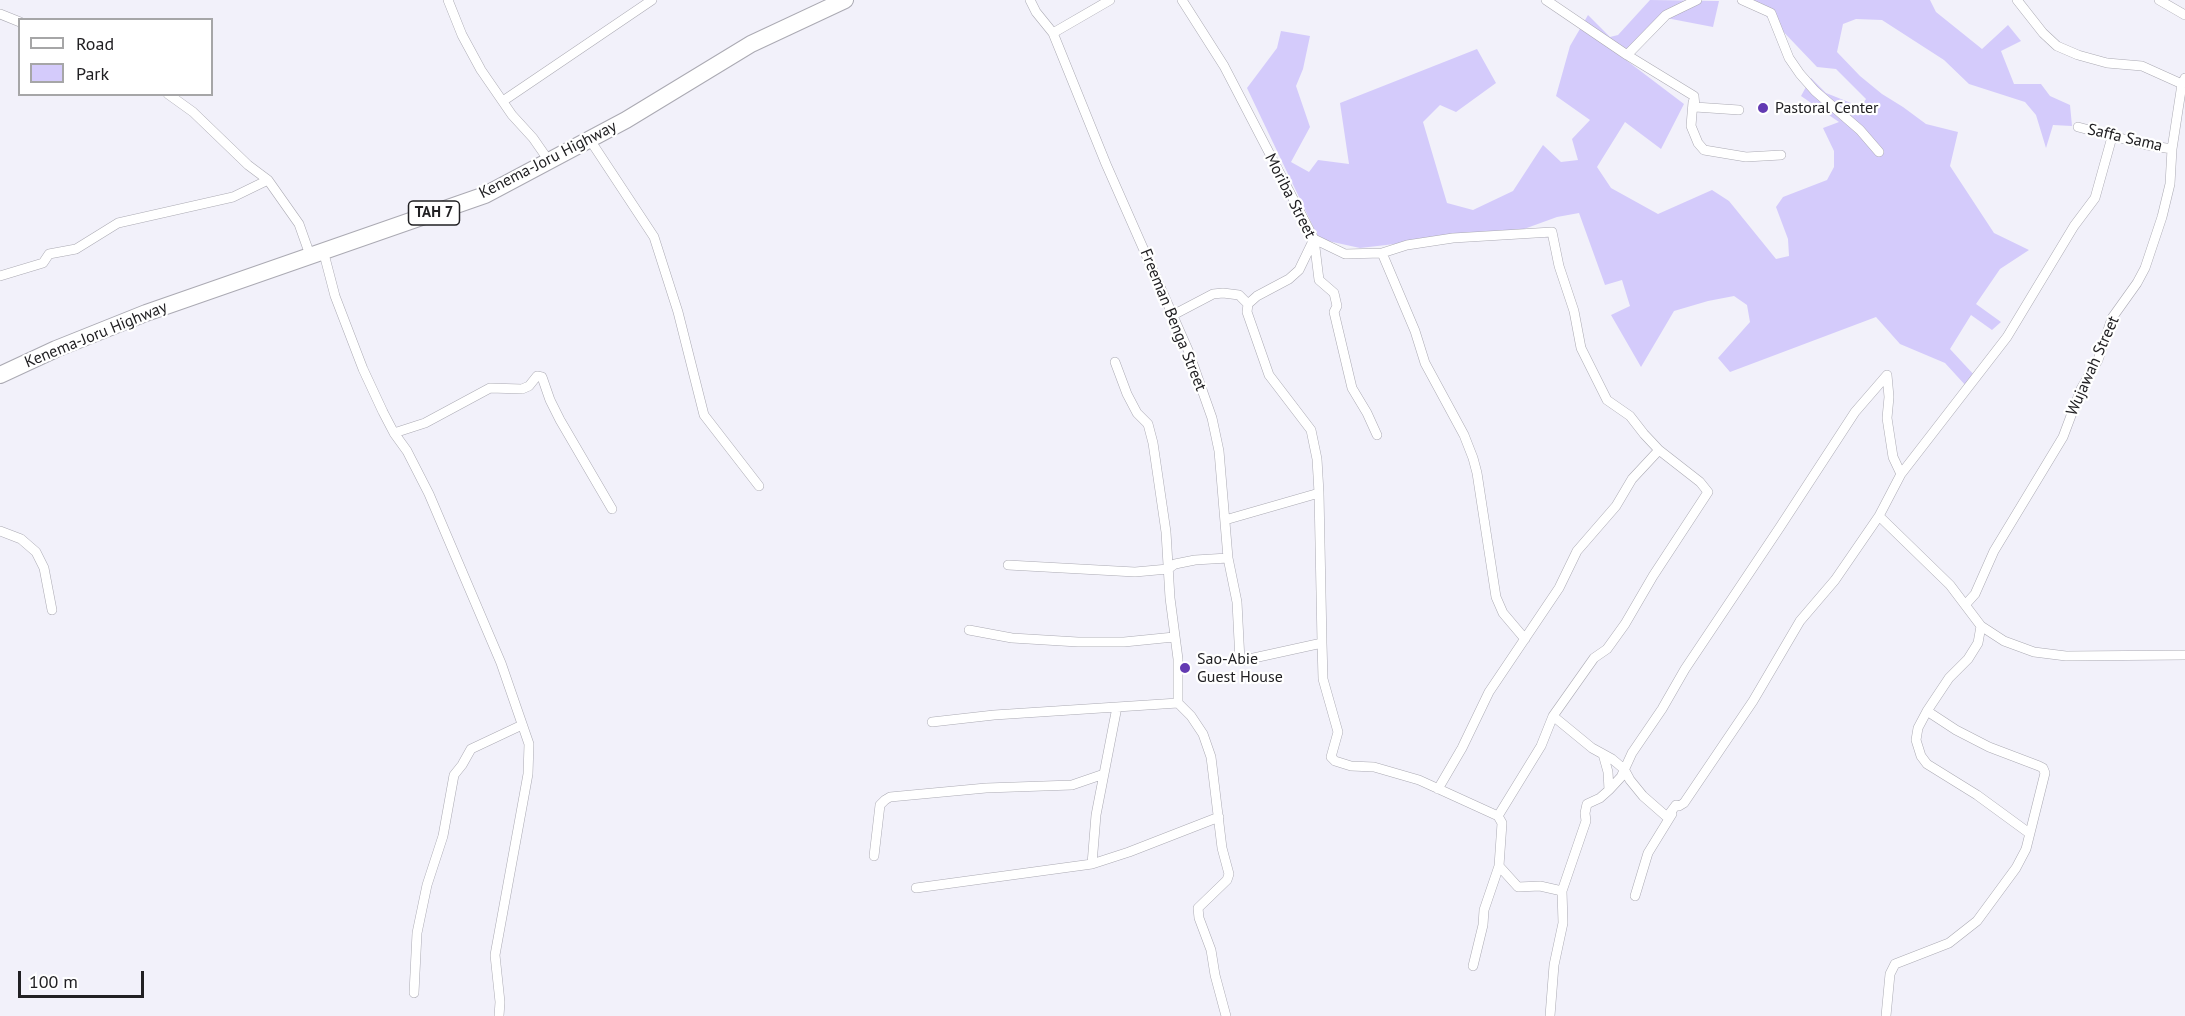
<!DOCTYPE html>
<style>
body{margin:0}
#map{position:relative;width:2185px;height:1016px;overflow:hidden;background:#f2f1fa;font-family:"PT Sans",sans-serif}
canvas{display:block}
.legend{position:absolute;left:18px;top:18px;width:195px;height:78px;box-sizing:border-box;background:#fff;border:2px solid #a6a6a7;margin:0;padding:8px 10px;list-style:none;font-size:18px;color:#212023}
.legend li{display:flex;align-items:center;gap:12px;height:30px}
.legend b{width:30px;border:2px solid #a6a6a7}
.scale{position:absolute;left:18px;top:971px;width:126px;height:27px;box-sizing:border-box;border:3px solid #212023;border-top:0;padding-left:8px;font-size:18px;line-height:21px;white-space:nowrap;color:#212023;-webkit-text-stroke:4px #fff;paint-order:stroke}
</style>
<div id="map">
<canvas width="2185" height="1016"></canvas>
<ul class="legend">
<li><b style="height:8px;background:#fff"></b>Road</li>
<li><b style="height:16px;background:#d4cbfb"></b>Park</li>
</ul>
<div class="scale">100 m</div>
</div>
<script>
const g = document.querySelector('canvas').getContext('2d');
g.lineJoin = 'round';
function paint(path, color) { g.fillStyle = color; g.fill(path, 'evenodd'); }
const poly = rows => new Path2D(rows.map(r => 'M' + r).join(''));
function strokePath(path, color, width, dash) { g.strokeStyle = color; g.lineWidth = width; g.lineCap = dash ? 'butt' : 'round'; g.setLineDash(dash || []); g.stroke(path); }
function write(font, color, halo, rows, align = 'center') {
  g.font = font + ' "PT Sans",sans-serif'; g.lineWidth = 4.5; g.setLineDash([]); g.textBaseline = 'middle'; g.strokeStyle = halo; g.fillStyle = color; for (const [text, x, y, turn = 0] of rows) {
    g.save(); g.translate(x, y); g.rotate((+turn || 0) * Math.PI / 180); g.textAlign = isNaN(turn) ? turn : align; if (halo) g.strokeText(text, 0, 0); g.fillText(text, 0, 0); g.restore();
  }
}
const green = poly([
 [1650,0,1719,1,1713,27,1661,17,1622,57,1684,104,1661,149,1625,122,1597,167,1611,188,1658,214,1712,190,1729,201,1776,259,1789,256,1788,239,1776,207,1783,197,1827,180,1834,167,1834,151,1823,128,1839,122,1801,96,1811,78,1826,93,1861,107,1866,99,1836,69,1817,67,1775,23,1745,0,1930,0,1936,12,1982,49,2008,25,2021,41,2001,51,2014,84,2041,84,2050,96,2070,105,2072,126,2053,125,2046,148,2036,115,2025,102,1969,84,1944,60,1882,20,1856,19,1843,24,1837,52,1860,76,1882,94,1903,107,1926,124,1958,132,1950,166,1994,233,2029,250,2000,269,1976,304,2001,322,1992,330,1971,315,1950,349,1976,377,1967,387,1945,363,1900,344,1876,317,1730,372,1718,358,1750,322,1747,305,1734,296,1708,301,1674,311,1641,367,1611,315,1630,306,1622,280,1605,285,1579,213,1557,217,1524,229,1360,248,1319,239,1247,88,1277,48,1281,31,1310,36,1303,69,1296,86,1310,127,1291,162,1309,172,1318,160,1349,164,1340,103,1477,49,1496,83,1456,112,1440,105,1423,122,1447,203,1473,210,1513,191,1543,145,1561,162,1578,160,1572,139,1590,120,1556,96,1570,46,1588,15,1610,37,1618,35]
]);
const street = poly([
 [448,0,462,35,481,70,512,115,533,138,549,161],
 [1030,0,1036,12,1053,33,1106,164,1188,350,1212,418,1219,451,1228,558,1237,602,1240,661,1322,643,1319,493,1317,459,1311,430,1269,375,1247,312,1248,304,1257,296,1289,279,1299,270,1314,239],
 [1182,0,1224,66,1314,239,1319,280,1334,293,1337,306,1334,312,1352,388,1367,413,1377,435],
 [1546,0,1627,55,1694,96,1695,107,1739,110],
 [1742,0,1771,13,1789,58,1800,74,1815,91,1860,130,1879,152],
 [2017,0,2043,33,2057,46,2078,55,2107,63,2142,66,2182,84],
 [2159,0,2185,15],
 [0,14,20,22],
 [1053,33,1110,0],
 [1627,55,1666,15,1697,0],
 [168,94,193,112,248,165,268,180,299,224,310,255],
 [503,101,652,0],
 [1693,102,1691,126,1698,143,1704,150,1746,157,1781,155],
 [2078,127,2147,145,2172,149],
 [590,140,654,237,678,312,704,415,759,486],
 [1314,239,1345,254,1382,253,1407,245,1453,238,1552,232,1559,266,1574,311,1581,348,1607,400,1630,416,1644,434,1659,450,1700,482,1708,492,1653,576,1625,624,1607,649,1594,658,1553,716,1541,746,1498,816,1502,823,1499,866,1484,910,1483,925,1473,966],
 [323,250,335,296,363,369,383,412,394,433,407,451,429,494,501,663,529,744,528,774,495,955,500,1002,499,1016],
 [1382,253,1415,331,1425,363,1464,435,1473,458,1477,473,1496,597,1503,613,1525,639],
 [0,276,43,263,49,254,76,249,118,223,233,197,268,180],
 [1173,315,1213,294,1223,293,1239,295,1248,304],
 [1115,362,1127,394,1137,413,1148,424,1153,443,1166,532,1170,598,1178,659,1178,703,1191,716,1203,734,1211,757,1222,848,1229,874,1227,880,1198,908,1199,918,1211,950,1215,975,1226,1016],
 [1887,375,1889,397,1887,418,1893,457,1901,474],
 [394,433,425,423,490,388,522,389,529,386,537,376,542,377,550,400,560,420,612,509],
 [1879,516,1950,585,1981,626,2004,641,2034,652,2066,656,2185,655],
 [1225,520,1319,493],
 [0,531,21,539,36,552,44,568,52,610],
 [1008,565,1135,572,1168,569,1175,564,1195,560,1228,558],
 [1966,604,1975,594,1994,551,2063,437,2081,389,2098,360,2112,318,2137,283,2145,268,2162,217,2170,184,2172,149,2182,84,2185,78],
 [1981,626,1978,643,1968,659,1949,678,1927,711,1918,728,1916,740,1921,756,1927,764,1977,795,2029,833],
 [969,630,1012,638,1078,642,1124,642,1174,637],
 [1322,643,1323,679,1338,732,1331,757,1335,761,1351,766,1374,767,1419,780,1498,816],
 [1553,716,1592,748,1612,759,1624,769,1630,780,1643,796,1667,817,1676,805,1679,806,1684,803,1753,701,1800,621,1835,580,1879,516,1901,474,2007,337,2074,226,2095,198,2112,137],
 [932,722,994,715,1178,703],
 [1603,754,1608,772,1609,790],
 [1438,789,1462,748,1489,692,1559,588,1577,551,1616,506,1632,479,1659,450],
 [874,856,880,805,885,800,890,797,986,788,1072,785,1104,774],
 [1092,864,1096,815,1117,707],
 [1499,866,1518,887,1540,886,1562,891],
 [916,888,1092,864,1129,852,1219,817],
 [1635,896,1648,853,1672,814],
 [414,993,417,933,427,885,443,836,454,775,462,765,471,749,522,725],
 [1550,1016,1554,965,1563,923,1562,891,1586,821,1585,813,1587,804,1600,798,1609,790,1621,777,1632,753,1662,709,1685,669,1780,527,1855,412,1887,375],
 [1886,1016,1890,974,1895,964,1949,943,1977,921,2016,868,2026,849,2045,773,2043,768,2039,766,1989,747,1956,730,1927,711]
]);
const highway = poly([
 [0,375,56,349,146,313,485,195,626,120,751,44,845,0]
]);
const markers = [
 [1763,108,6,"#633ab2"],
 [1185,668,6,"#633ab2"]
];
const shields = [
 [434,213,51]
];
const shieldNames = [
 ["TAH 7",434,213]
];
const poiNames = [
 ["Pastoral Center",1775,108],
 ["Sao-Abie",1197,659],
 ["Guest House",1197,677]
];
const streetNames = [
 ["Saffa Sama",2125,138,13],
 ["Kenema-Joru Highway",548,160,-27],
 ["Moriba Street",1290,196,63],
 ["Freeman Benga Street",1173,320,68],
 ["Kenema-Joru Highway",96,335,-22],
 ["Wujawah Street",2093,366,-66]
];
paint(green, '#d4cbfb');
strokePath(street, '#abaab3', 10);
strokePath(highway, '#abaab3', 18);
strokePath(street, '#fff', 9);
strokePath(highway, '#fff', 16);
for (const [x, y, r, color] of markers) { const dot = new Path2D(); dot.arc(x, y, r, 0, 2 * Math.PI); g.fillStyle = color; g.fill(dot); strokePath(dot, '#fff', 2); }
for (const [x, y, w] of shields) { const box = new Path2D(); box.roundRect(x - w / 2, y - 12, w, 24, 4.5); g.fillStyle = '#fff'; g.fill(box); strokePath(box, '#212023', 1.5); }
write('bold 15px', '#212023', null, shieldNames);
write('16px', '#212023', '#fff', poiNames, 'left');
write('16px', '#212023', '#fff', streetNames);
</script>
